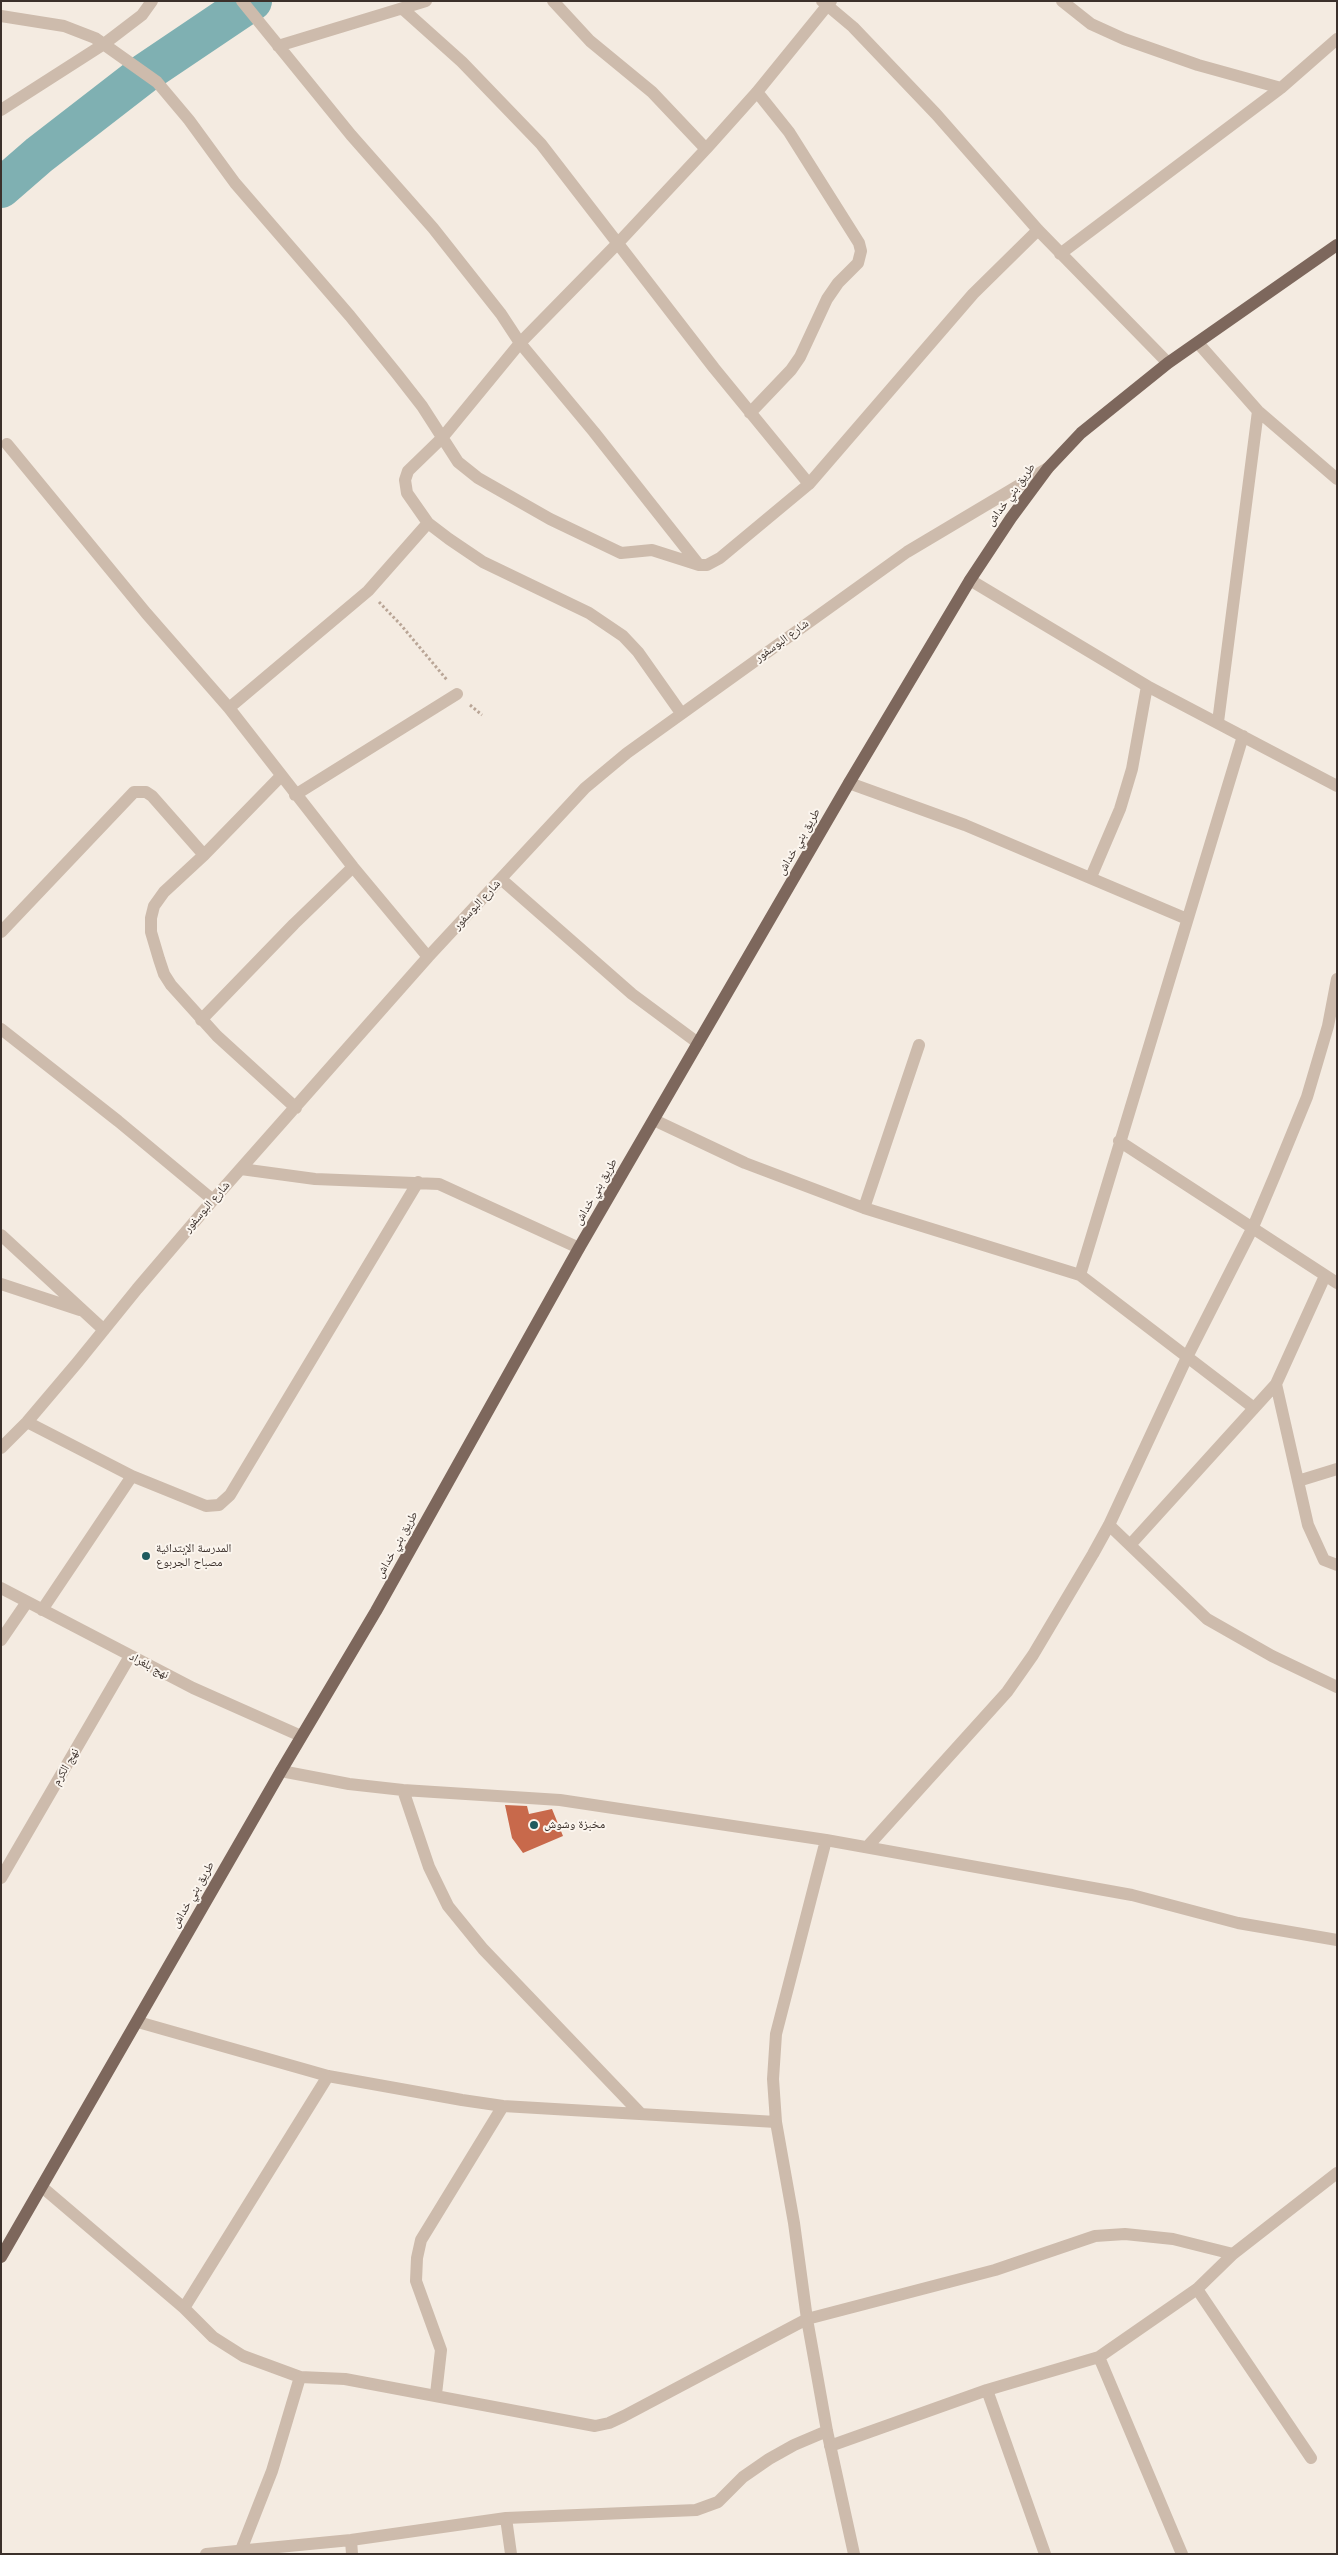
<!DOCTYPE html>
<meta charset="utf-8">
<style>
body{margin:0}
#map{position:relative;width:1338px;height:2555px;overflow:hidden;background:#f4ebe1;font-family:"Varela Round",sans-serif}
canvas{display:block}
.frame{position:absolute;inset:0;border:2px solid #3b302b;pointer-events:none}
</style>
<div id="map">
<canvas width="1338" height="2555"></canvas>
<div class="frame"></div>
</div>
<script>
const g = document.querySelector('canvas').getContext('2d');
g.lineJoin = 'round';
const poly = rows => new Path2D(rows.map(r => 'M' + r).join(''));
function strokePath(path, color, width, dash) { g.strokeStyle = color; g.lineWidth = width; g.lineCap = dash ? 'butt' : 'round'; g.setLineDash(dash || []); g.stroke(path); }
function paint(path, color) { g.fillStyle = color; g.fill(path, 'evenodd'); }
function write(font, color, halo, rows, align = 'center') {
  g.font = font + ' "Varela Round","Noto Naskh Arabic",sans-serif'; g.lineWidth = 4; g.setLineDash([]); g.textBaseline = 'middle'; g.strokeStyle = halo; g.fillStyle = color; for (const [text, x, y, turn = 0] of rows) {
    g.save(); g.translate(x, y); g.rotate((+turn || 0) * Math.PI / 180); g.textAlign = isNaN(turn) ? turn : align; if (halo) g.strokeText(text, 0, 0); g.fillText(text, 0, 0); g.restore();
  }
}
const river = poly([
 [1,188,39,155,145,73,252,1]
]);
const building = poly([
 [505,1805,527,1806,529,1814,552,1809,563,1836,523,1853,512,1838]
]);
const path = poly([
 [379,602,401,625,447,680],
 [470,705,482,715]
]);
const minor = poly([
 [242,1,351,135,433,228,501,314,520,343,594,432,699,565],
 [553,1,590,41,652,92,706,149],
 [822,1,853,27,936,114,1038,230,1168,363],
 [1062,1,1091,24,1124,39,1198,65,1281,88],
 [404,10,462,62,541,144,714,368,809,484],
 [1,16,64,26,95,38,157,82,189,120,235,183,350,316,397,374,422,406,458,462,478,478,550,519,621,553,652,550,699,565,707,565,720,558,809,484,973,294,1038,230],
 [278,46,426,1],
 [1,110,104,44,142,15,152,1],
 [1060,254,1281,88,1337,39],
 [1198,343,1258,411,1337,479],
 [750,413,791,370,800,357,827,299,838,283,858,263,861,251,859,243,789,132,757,92],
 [7,444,146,613,229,708,353,867,428,957],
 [970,580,1147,686,1337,786],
 [229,708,368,591,428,523],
 [681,713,638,652,623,636,589,613,483,562,449,539,428,523,407,493,405,480,408,471,442,438,520,343,619,242,706,149,757,92,831,1],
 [1218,722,1258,411],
 [281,776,204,855,164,892,154,906,151,918,151,932,159,959,164,974,171,985,217,1036,296,1108],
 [849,783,965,825,1187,919],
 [295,795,457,694],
 [1091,877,1120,809,1132,769,1147,686],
 [501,879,632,994,698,1043],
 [1,932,134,792,146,792,152,796,204,855],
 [201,1020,294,924,353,867],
 [1,1029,118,1121,213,1200],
 [654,1120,745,1163,864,1208,1080,1275,1254,1408],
 [1119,1141,1337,1283],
 [241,1169,315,1179,439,1184,579,1248],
 [864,1208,919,1045],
 [1,1235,104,1330],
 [1080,1275,1243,736],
 [1325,1276,1276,1384,1308,1525,1324,1560,1337,1565],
 [1,1284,80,1310],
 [27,1422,132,1476,206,1506,219,1505,230,1495,418,1182],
 [1,1448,27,1422,77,1363,137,1289,213,1200,428,957,585,788,627,753,907,552,1048,468],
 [1298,1481,1337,1469],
 [1109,1525,1207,1619,1272,1656,1337,1687],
 [1130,1545,1276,1384],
 [1,1588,193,1688,301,1736],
 [42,1610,132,1476],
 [1,1640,27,1602],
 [281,1771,349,1784,403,1790,560,1800,826,1840,1132,1895,1238,1923,1337,1940],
 [403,1790,429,1867,448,1906,483,1949,641,2114],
 [826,1840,776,2034,773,2079,776,2122,794,2223,807,2319,827,2431,854,2554],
 [867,1847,1007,1692,1033,1655,1093,1554,1109,1525,1188,1355,1253,1227,1275,1175,1307,1097,1328,1026,1337,979],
 [1,1878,130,1656],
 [138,2022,328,2076,462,2100,503,2106,776,2122],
 [42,2187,184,2308,213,2337,243,2356,300,2377,345,2379,595,2426,609,2423,624,2416,807,2319,995,2270,1095,2236,1125,2234,1173,2239,1233,2254],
 [1197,2289,1311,2458],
 [184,2308,328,2076],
 [1099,2357,1182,2554],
 [987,2390,1045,2554],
 [436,2394,441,2350,416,2281,417,2258,421,2240,503,2106],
 [830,2446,987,2390,1099,2357,1197,2289,1233,2254,1337,2173],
 [506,2518,511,2554],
 [351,2540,352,2554],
 [241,2550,272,2471,300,2377],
 [206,2554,351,2540,506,2518,696,2510,718,2502,743,2477,769,2459,794,2445,827,2431]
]);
const major = poly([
 [1,2257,281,1771,376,1611,579,1248,698,1043,849,783,970,580,1011,518,1048,468,1081,433,1168,363,1337,245]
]);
const markers = [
 [146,1556,5,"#1f5a5e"],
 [534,1825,5,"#1f5a5e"]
];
const streetNames = [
 ["طريق بني خداش",1011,495,-54],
 ["شارع البوسفور",782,641,-36],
 ["طريق بني خداش",799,842,-60],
 ["شارع البوسفور",477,905,-47],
 ["طريق بني خداش",596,1192,-60],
 ["شارع البوسفور",207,1207,-49],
 ["طريق بني خداش",397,1545,-61],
 ["نهج بلغراد",149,1666,28],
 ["نهج الكرم",66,1767,-60],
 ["طريق بني خداش",193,1895,-60]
];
const poiNames = [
 ["المدرسة الإبتدائية",156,1549],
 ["مصباح الجربوع",156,1563],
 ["مخبزة وشوش",544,1825]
];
strokePath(river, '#7fb0b2', 40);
paint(building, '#c8694b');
strokePath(path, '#b9a596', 3, [2.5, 2.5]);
strokePath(minor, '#cdbbac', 12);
strokePath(major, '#7d675c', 12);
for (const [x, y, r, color] of markers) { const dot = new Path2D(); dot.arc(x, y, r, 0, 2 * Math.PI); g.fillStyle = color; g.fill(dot); strokePath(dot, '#fbf5ee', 2); }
write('12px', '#3b302b', '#fbf5ee', streetNames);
write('12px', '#3b302b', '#fbf5ee', poiNames, 'left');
</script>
